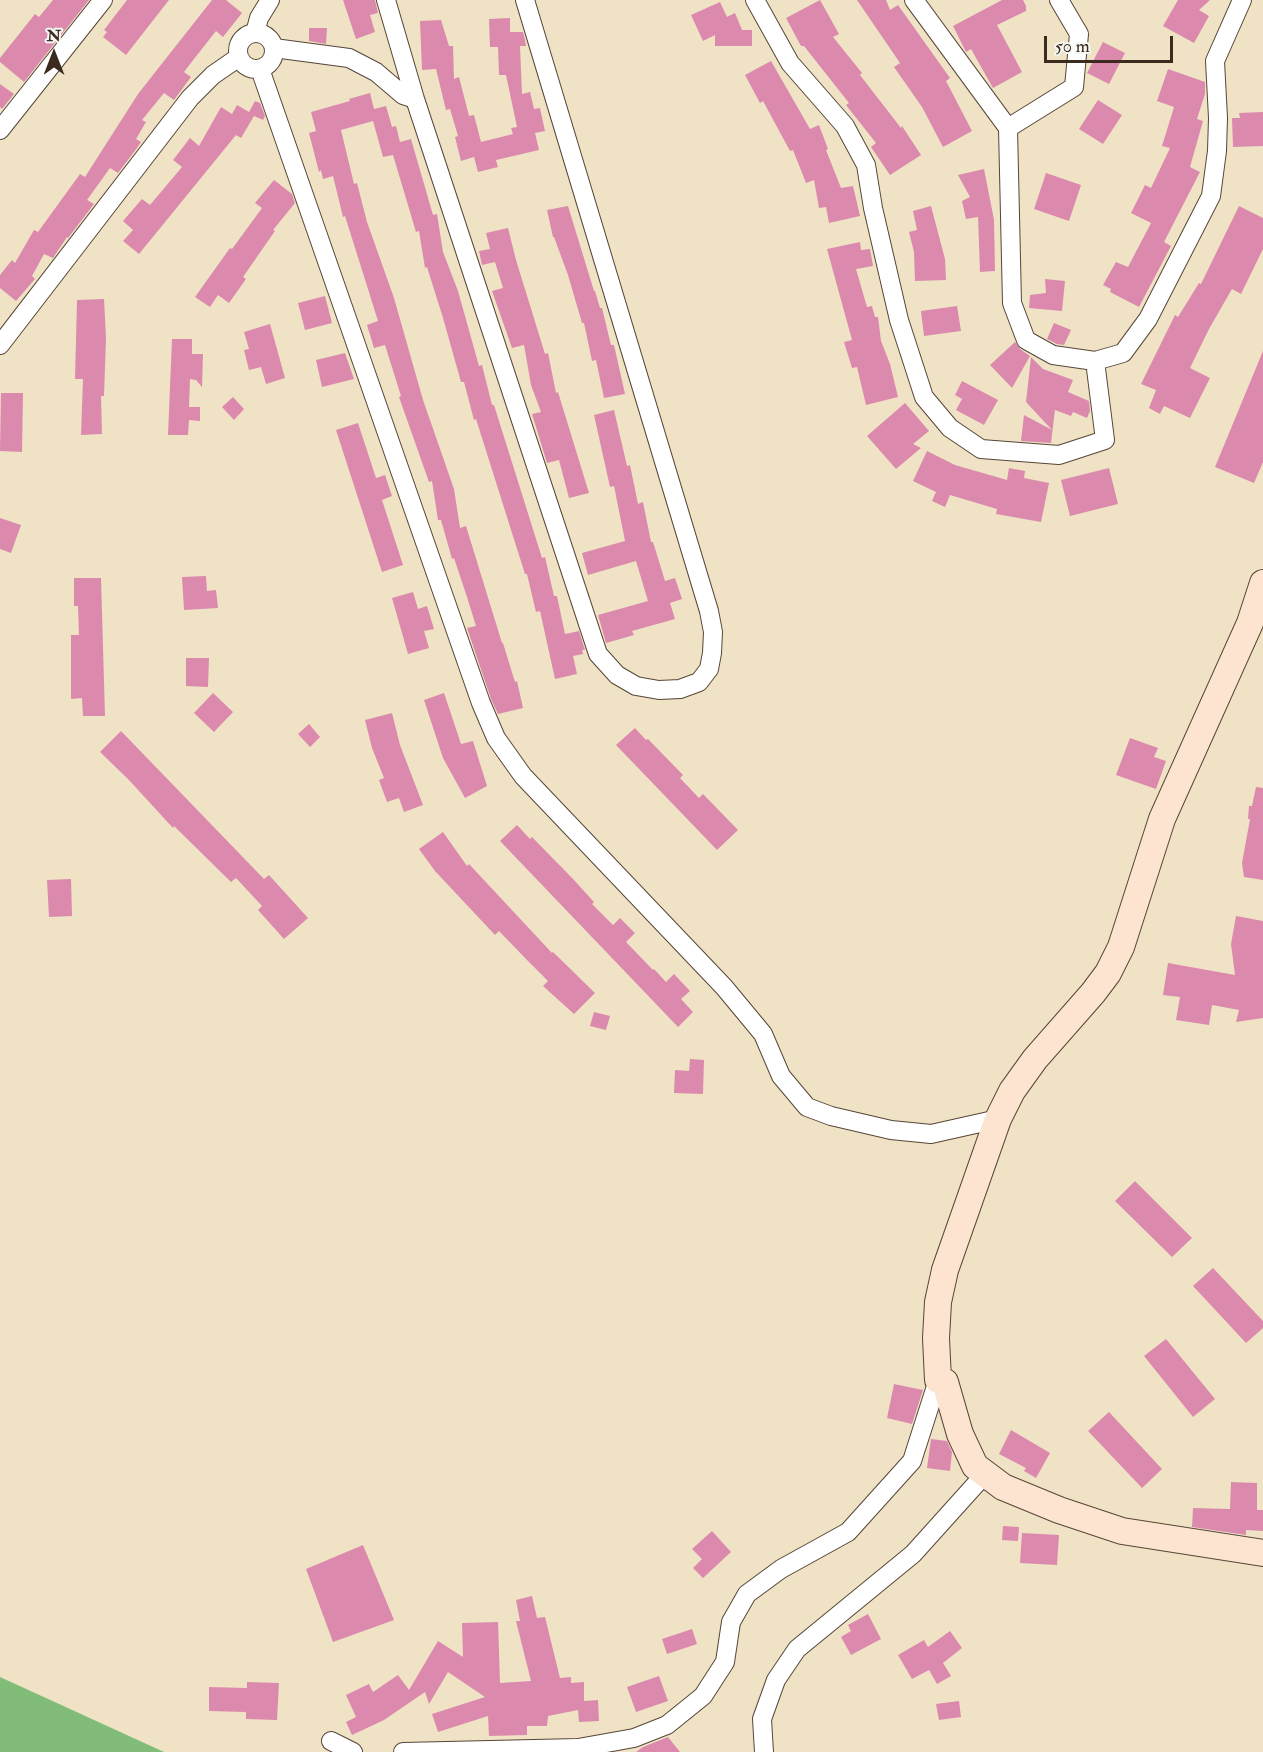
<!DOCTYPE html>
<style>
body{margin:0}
#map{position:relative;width:1263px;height:1752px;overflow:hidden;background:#f0e2c5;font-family:"IM FELL Double Pica",serif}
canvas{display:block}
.north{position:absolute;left:24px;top:24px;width:60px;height:60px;-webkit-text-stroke:4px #f6f6f2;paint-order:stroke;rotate:0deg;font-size:16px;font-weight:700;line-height:24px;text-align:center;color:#3b2a1e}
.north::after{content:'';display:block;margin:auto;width:21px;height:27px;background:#3b2a1e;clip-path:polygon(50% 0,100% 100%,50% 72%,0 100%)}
.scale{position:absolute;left:1044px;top:36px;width:129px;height:27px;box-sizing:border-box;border:3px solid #3b2a1e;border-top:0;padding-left:8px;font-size:18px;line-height:21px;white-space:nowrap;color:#3b2a1e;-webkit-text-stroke:4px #f6f6f2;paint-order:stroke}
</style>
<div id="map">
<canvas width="1263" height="1752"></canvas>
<div class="north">N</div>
<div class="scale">50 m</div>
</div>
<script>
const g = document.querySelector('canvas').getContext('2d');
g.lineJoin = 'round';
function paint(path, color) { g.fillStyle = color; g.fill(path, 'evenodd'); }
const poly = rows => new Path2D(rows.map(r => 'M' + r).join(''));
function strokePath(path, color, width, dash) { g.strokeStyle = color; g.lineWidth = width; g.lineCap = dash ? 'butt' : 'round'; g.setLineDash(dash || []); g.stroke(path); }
const forest = poly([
 [0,1677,164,1752,0,1752]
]);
const building = poly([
 [53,0,89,0,24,82,0,62,0,58,35,14,39,17],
 [127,0,169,0,126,55,103,37,107,32,104,30],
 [212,0,226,0,242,13,223,37,216,31,194,59,184,72,191,77,174,100,164,93,142,120,146,122,136,139,141,142,137,148,118,173,110,168,87,200,94,204,68,238,67,237,53,258,44,254,32,276,35,279,16,301,0,288,0,275,12,260,15,263,34,230,38,232,80,174,85,177,138,94],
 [343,0,375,0,378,13,370,15,375,32,356,39],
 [820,0,839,34,833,37,862,73,860,75,901,128,902,126,921,155,890,175,871,147,876,143,846,105,849,103,804,46,801,46,786,18],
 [857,0,886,0,890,10,898,5,950,78,946,81,972,131,943,147,922,107,894,67,900,63],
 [1002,0,1023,0,1026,6,1026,11,997,25,1022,72,993,88,971,49,966,52,953,26],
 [1178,0,1210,0,1199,10,1209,16,1194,43,1163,26],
 [720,2,727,17,735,13,742,30,752,30,752,46,715,46,715,35,703,41,691,15],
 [510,18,510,32,523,32,525,40,526,46,520,46,522,94,530,92,534,109,540,108,545,131,535,133,539,150,496,160,498,167,478,172,474,157,461,161,455,137,458,136,450,109,446,110,436,69,422,70,420,21,441,20,449,46,453,46,454,79,459,77,469,116,474,115,481,142,513,134,511,128,517,127,506,75,499,75,498,47,490,47,489,19],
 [309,28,327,28,326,44,309,41],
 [1103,42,1125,53,1109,84,1087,73],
 [771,61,810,129,819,125,828,149,826,150,841,188,853,186,860,216,829,223,826,207,819,208,814,180,806,183,793,150,790,151,763,101,760,103,745,75],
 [1168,69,1205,82,1205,94,1197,119,1203,121,1190,167,1200,172,1164,242,1171,246,1139,307,1110,292,1111,289,1103,285,1116,262,1128,267,1151,223,1131,213,1145,185,1151,188,1170,148,1162,146,1174,107,1157,101],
 [0,84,14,94,2,109,0,107],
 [370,93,374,109,386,106,392,127,396,126,400,142,411,139,433,215,437,214,443,252,458,291,479,366,482,365,492,405,494,405,542,558,545,557,554,596,557,596,565,634,579,631,585,650,582,650,583,654,573,656,577,674,555,679,540,611,536,612,527,574,525,574,476,419,474,420,464,382,461,382,443,318,427,267,425,268,419,231,416,232,393,155,383,157,373,121,341,130,354,184,357,183,367,222,394,298,423,400,454,489,460,528,466,526,502,643,503,643,515,682,517,681,523,708,498,714,491,699,467,628,476,626,467,597,454,558,452,559,441,520,438,520,432,481,429,482,399,397,401,396,385,345,374,348,367,325,378,321,345,216,343,217,333,176,323,179,321,170,319,172,309,133,316,131,311,112,350,101,349,99],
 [1098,100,1122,115,1103,144,1079,129],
 [255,101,260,103,265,116,263,120,254,116,241,138,236,135,139,254,123,241,133,230,123,221,142,199,150,205,182,167,173,160,190,138,199,146,221,107,232,114,237,105,249,112],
 [1263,112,1263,146,1233,147,1232,118,1240,118,1239,113],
 [984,169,994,220,995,271,980,272,978,217,966,219,962,201,970,197,958,175],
 [1046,173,1081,185,1069,221,1034,209],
 [274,180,292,194,295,203,273,230,275,231,243,277,246,279,229,303,218,295,210,307,195,297,230,248,232,249,262,208,255,203],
 [568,206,594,291,595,291,600,308,602,308,611,345,614,345,625,394,604,398,596,360,592,361,584,323,582,323,568,275,554,237,553,237,547,210],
 [931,206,945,259,946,280,915,281,914,252,909,232,917,230,913,211],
 [1239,206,1263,218,1263,249,1241,294,1232,289,1209,329,1190,368,1210,378,1190,418,1164,406,1160,414,1149,408,1156,390,1141,384,1175,315,1178,317,1199,283,1201,284],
 [508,228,516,260,545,354,548,353,556,393,558,392,589,493,569,498,559,460,547,463,532,414,541,412,531,385,524,345,512,348,492,291,503,288,495,262,482,265,479,251,490,249,486,233],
 [860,242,861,250,870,249,873,266,856,269,867,307,872,306,875,317,878,317,881,341,890,364,898,397,866,405,857,367,852,368,844,342,852,340,827,249],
 [1045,279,1065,281,1062,311,1029,308,1030,295,1046,293],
 [325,296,332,323,305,330,298,303],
 [104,299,106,338,104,396,101,396,102,434,81,435,83,379,75,379,77,300],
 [957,306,961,331,924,336,921,311],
 [1054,323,1071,330,1064,345,1057,344,1047,339],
 [270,324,285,378,266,384,261,367,249,370,244,350,249,349,244,332],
 [172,339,192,339,192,354,203,354,202,387,196,380,190,379,189,407,200,407,200,421,189,420,188,435,168,435],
 [1015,342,1020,349,1030,356,1012,388,990,365],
 [1263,351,1263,462,1254,483,1215,467],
 [345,353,354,379,322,387,316,360],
 [1031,357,1043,369,1073,380,1068,392,1089,401,1090,411,1087,418,1073,412,1071,416,1055,410,1051,443,1021,441,1024,415,1052,430,1026,402],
 [962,381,998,400,984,425,956,410,962,399,955,395],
 [1,393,23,393,22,452,0,451],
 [233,397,244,409,234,420,222,407],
 [905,403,929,431,913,444,921,448,896,469,867,436],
 [614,410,627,466,630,465,638,504,643,502,651,542,653,542,665,581,675,578,682,599,670,603,675,619,632,631,634,635,606,643,598,615,648,601,636,561,588,575,582,553,625,541,614,486,610,487,594,415],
 [358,423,376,478,385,475,392,496,382,500,403,565,382,572,336,430],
 [927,451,955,465,1007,480,1009,468,1025,471,1024,478,1049,483,1041,522,996,514,997,509,950,495,945,507,932,501,936,492,913,481],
 [1109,468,1118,504,1070,516,1061,480],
 [0,518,21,525,11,553,0,549],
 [206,576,207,591,216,590,218,608,184,610,182,577],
 [74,578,101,578,105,716,83,716,82,698,71,699,71,635,79,635,78,606,74,606],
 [413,592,418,609,427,606,434,629,424,631,429,648,408,654,392,598],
 [186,658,209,658,208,687,186,686],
 [213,693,233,712,214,732,194,713],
 [444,693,461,744,473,741,487,786,465,798,443,758,424,700],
 [392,713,400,745,423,805,404,812,399,798,387,802,379,780,384,778,372,748,365,720],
 [309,724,320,737,310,747,298,734],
 [635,728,646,740,648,739,683,775,680,778,699,798,703,794,738,830,717,850,616,745],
 [121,731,264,879,269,875,308,918,284,939,258,910,262,906,236,878,231,882,174,826,173,828,128,779,100,752],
 [1130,738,1158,748,1154,757,1166,761,1156,789,1116,775],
 [1256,787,1263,788,1263,880,1244,877,1242,863,1250,819,1248,819,1249,806,1252,806],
 [517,825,530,839,532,837,574,880,594,902,592,904,613,925,620,918,635,933,626,942,653,970,654,969,666,982,674,974,690,991,681,999,693,1012,678,1027,500,841],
 [443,832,467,866,469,864,552,953,553,952,595,993,574,1014,543,986,548,981,527,960,499,931,495,935,435,871,419,849],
 [71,879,72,916,49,917,47,880],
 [1236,916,1263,921,1263,1018,1236,1022,1239,1010,1212,1005,1209,1025,1176,1020,1180,997,1163,995,1168,963,1235,975,1231,944],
 [594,1012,610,1016,606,1030,590,1026],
 [690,1059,704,1060,703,1094,674,1093,675,1070,689,1071],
 [1135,1181,1192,1238,1172,1257,1115,1201],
 [1213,1268,1263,1321,1263,1328,1246,1343,1193,1286],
 [1166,1339,1215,1399,1193,1417,1144,1356],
 [894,1384,923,1390,912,1424,887,1418],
 [1109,1412,1162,1469,1142,1488,1088,1431],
 [1011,1430,1050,1453,1036,1478,1024,1471,1026,1468,999,1454],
 [931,1439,947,1441,952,1452,950,1471,927,1468],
 [1231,1482,1257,1483,1257,1510,1263,1510,1263,1531,1246,1530,1246,1535,1192,1527,1193,1508,1230,1509],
 [1003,1526,1019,1527,1018,1541,1002,1540],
 [712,1531,731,1552,703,1578,693,1568,702,1559,692,1549],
 [1022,1533,1059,1535,1057,1565,1020,1563],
 [363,1545,394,1620,333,1642,306,1569],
 [532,1596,537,1618,545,1617,560,1678,571,1677,571,1683,584,1682,584,1701,598,1700,599,1721,579,1722,578,1710,548,1716,547,1726,527,1726,527,1735,489,1736,488,1716,438,1732,432,1714,485,1697,448,1672,429,1704,425,1692,384,1720,352,1735,346,1722,356,1717,346,1695,369,1684,373,1692,398,1675,409,1690,438,1641,463,1657,462,1623,498,1622,500,1683,531,1681,516,1621,520,1621,516,1600],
 [868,1614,881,1639,851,1655,841,1637,851,1631,848,1625],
 [692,1629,697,1644,667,1654,662,1639],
 [950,1631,962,1648,943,1663,951,1676,937,1684,929,1670,912,1679,898,1655,924,1640,928,1647],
 [659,1676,668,1701,636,1712,627,1687],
 [247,1682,279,1683,277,1720,246,1719,246,1712,209,1711,209,1687,247,1688],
 [959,1701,961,1717,939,1720,936,1704],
 [668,1737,680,1752,636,1752,643,1747]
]);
const street = poly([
 [386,0,415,99,598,654,617,675,636,686,659,690,680,689,699,682,709,669,712,653,713,632,709,611,525,0],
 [755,0,790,63,845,126,866,165,873,208,899,320,924,397,950,428,981,449,1059,455,1105,440,1095,361,1123,353,1148,319,1211,196,1217,151,1218,118,1215,61,1242,0],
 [914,0,1008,128,1012,303,1026,340,1053,355,1095,361],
 '238 51a18 18 0 1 1 36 0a18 18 0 1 1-36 0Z',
 [255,33,259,18,270,0],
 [274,48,349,58,376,72,403,95,415,99],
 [260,69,481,703,496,738,523,776,724,987,763,1034,781,1076,807,1107,831,1116,891,1130,931,1134,998,1119],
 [1008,128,1074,87,1079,34,1059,0],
 [0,130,103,0],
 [0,345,190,98,213,75,239,57],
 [331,1741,353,1752],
 [403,1752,578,1748,634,1738,667,1725,703,1696,725,1662,731,1622,747,1594,781,1569,848,1532,912,1461,938,1380],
 [764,1752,762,1719,776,1680,797,1649,913,1554,985,1474]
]);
const secondary = poly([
 [1263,583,1250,623,1162,819,1121,947,1108,973,1093,993,1035,1059,1012,1091,998,1119,945,1270,938,1302,936,1338,938,1380,945,1382,960,1434,975,1466,1003,1487,1059,1510,1122,1531,1263,1553]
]);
paint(forest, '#82bc79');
paint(building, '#db8aad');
strokePath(street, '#564637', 20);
strokePath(secondary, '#564637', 28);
strokePath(street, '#fff', 18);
strokePath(secondary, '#fde4d1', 26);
</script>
